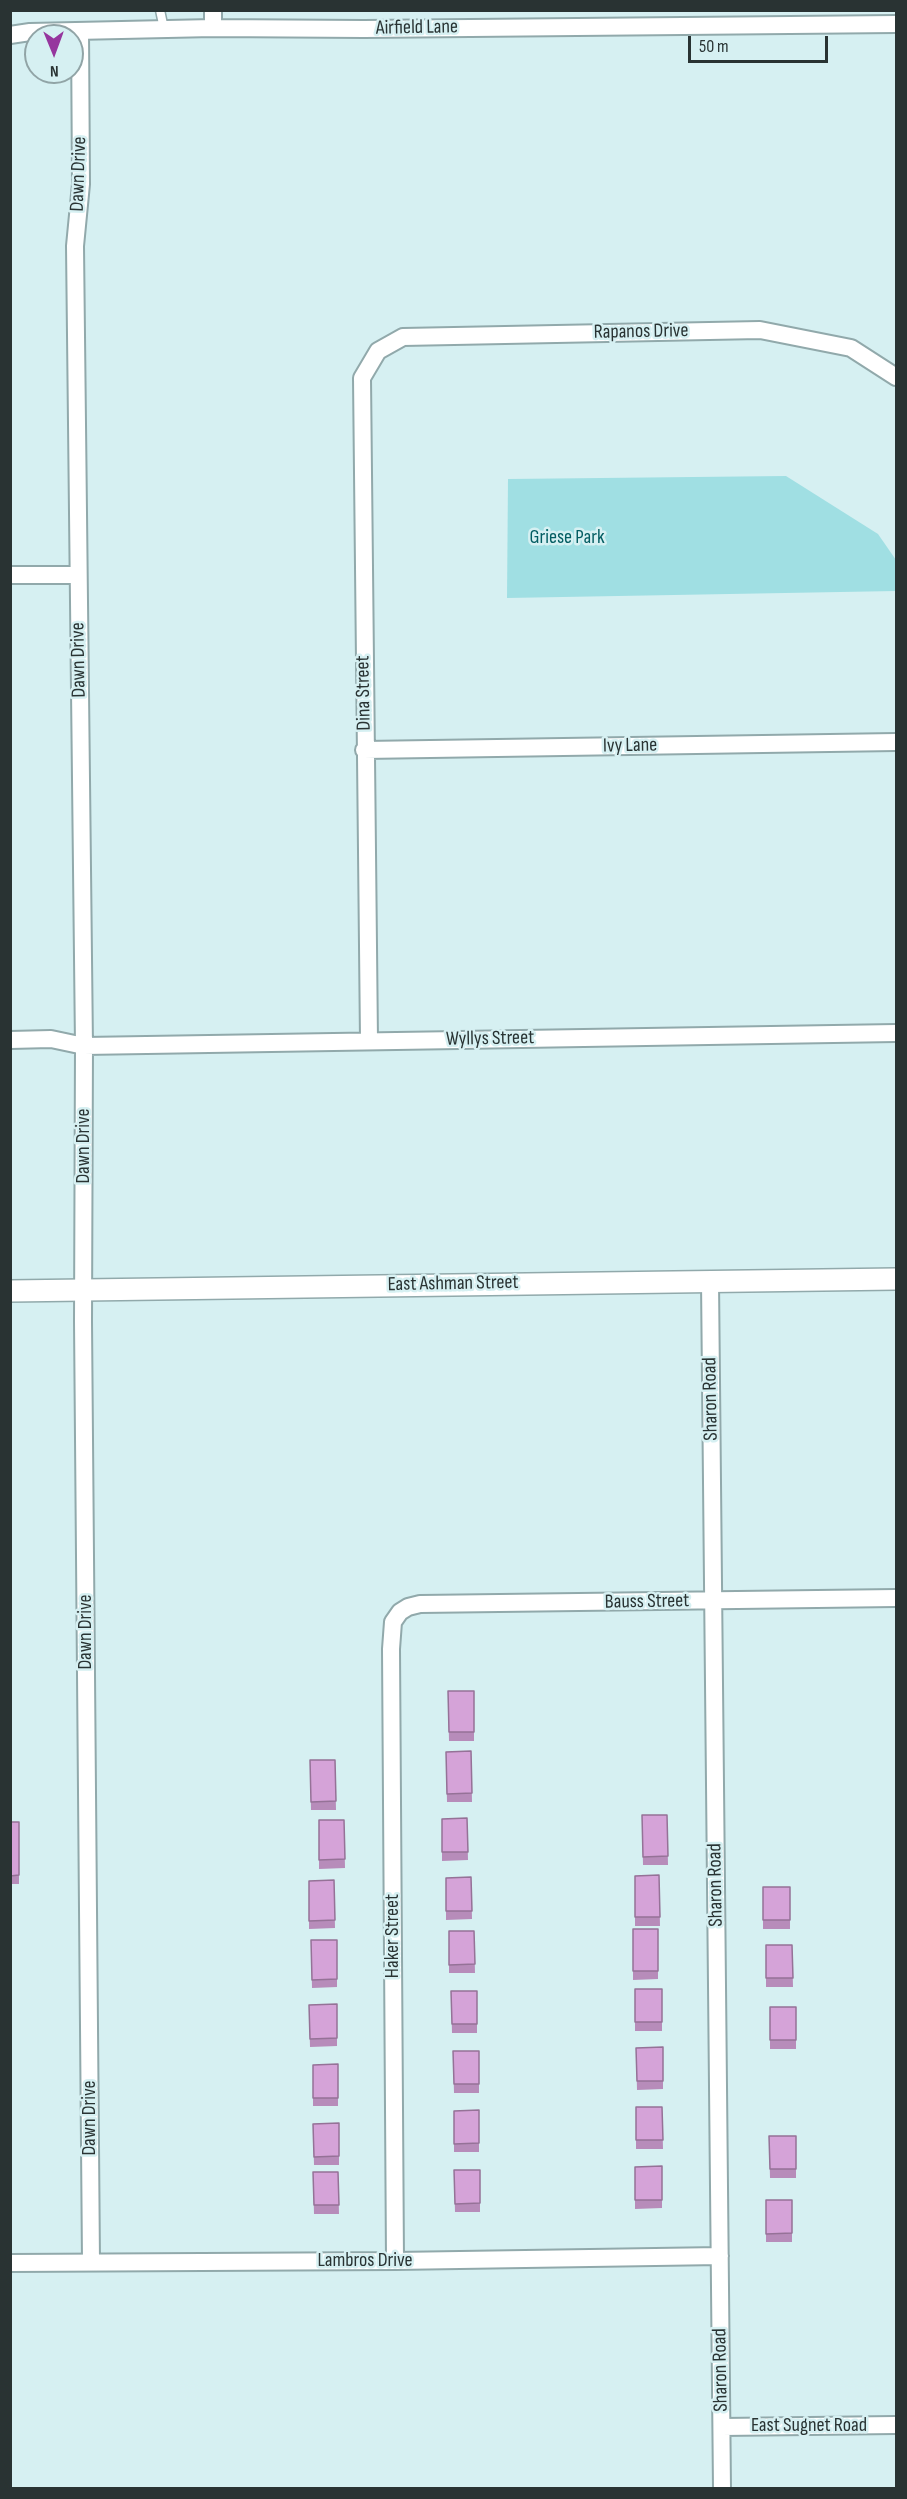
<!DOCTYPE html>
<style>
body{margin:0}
#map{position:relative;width:907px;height:2499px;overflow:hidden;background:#d6f0f2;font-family:"Sofia Sans Condensed",sans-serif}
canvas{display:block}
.frame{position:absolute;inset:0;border:12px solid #293333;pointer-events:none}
.north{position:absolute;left:24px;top:24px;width:60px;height:60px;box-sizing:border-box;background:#d6f0f2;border:2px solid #91a4a6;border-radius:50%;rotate:179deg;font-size:16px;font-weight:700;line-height:24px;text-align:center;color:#293333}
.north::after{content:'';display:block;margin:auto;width:21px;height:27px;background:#96369e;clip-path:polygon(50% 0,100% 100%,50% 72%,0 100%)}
.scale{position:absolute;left:688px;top:36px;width:140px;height:27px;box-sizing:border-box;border:3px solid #293333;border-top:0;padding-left:8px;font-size:18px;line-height:21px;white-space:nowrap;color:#293333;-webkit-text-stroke:4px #d6f0f2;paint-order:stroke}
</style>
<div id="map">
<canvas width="907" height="2499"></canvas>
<div class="frame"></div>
<div class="north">N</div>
<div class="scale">50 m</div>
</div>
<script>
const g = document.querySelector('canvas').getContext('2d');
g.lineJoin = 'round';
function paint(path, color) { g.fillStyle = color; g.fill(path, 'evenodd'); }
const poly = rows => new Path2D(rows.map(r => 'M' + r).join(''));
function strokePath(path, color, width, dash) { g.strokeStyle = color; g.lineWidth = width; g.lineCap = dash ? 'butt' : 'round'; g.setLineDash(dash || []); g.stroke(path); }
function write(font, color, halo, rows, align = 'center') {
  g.font = font + ' "Sofia Sans Condensed",sans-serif'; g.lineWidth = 5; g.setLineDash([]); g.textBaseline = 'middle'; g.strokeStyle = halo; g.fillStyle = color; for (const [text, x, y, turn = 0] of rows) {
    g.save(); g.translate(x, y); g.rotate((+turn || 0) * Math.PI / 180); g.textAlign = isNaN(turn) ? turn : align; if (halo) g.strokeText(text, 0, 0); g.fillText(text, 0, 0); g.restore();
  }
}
const green = poly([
 [786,476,878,534,896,560,896,591,507,598,508,479]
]);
const service = poly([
 [160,10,164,29]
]);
const minor = poly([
 [213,10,213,28],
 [80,31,81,184,75,246,84,1046,83,1321,91,2261],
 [10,35,30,32,213,28,364,29,896,24],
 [10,575,77,575],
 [364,750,896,742],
 [10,1040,51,1039,84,1046,896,1033],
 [369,1040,362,378,378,351,403,337,760,330,851,348,896,377],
 [710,1281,722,2488],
 [395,2261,391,1649,393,1622,400,1612,408,1607,420,1604,896,1598],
 [10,2263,395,2261,720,2256],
 [722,2427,896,2425]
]);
const tertiary = poly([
 [10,1291,896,1279]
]);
const wall = poly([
 [448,1691,474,1691,474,1741,449,1741],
 [471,1751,472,1802,447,1802,446,1752],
 [310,1760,335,1760,336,1810,311,1810],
 [642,1815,667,1815,668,1865,643,1865],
 [467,1818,468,1860,442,1861,442,1819],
 [319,1820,344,1820,345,1868,319,1869],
 [10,1822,19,1822,19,1884,10,1884],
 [659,1875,660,1926,635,1926,635,1876],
 [471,1877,472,1919,446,1920,446,1878],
 [334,1880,335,1928,309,1929,309,1881],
 [763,1887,790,1887,790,1929,763,1929],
 [633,1929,658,1929,658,1979,633,1980],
 [449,1931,474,1931,475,1973,449,1973],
 [311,1940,337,1940,337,1987,312,1988],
 [766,1945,792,1945,793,1987,766,1987],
 [635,1989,662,1989,662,2031,635,2031],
 [451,1991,477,1991,477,2033,452,2033],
 [337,2004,337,2046,310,2047,309,2005],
 [770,2007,796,2007,796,2049,770,2049],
 [663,2047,663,2089,637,2090,636,2048],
 [453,2051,479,2051,479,2093,454,2093],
 [338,2064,338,2106,313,2106,313,2065],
 [636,2107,662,2107,663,2149,636,2149],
 [479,2110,479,2152,454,2152,454,2111],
 [339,2123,339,2165,314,2165,313,2124],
 [769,2136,796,2136,796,2178,770,2178],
 [662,2166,662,2208,635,2209,635,2167],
 [454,2170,480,2170,480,2212,455,2212],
 [313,2172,338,2172,339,2214,314,2214],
 [766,2200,792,2200,792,2242,766,2242]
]);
const building = poly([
 [448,1691,474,1691,474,1732,449,1732,448,1691],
 [471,1751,472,1793,447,1794,446,1752,471,1751],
 [310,1760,335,1760,336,1801,311,1802,310,1760],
 [642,1815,667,1815,668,1856,643,1857,642,1815],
 [467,1818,468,1852,442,1852,442,1819,467,1818],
 [319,1820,344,1820,345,1859,319,1860,319,1820],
 [10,1822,19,1822,19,1875,10,1876,10,1822],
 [659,1875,660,1917,635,1917,635,1876,659,1875],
 [471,1877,472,1911,446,1911,446,1878,471,1877],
 [334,1880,335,1920,309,1921,309,1881,334,1880],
 [763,1887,790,1887,790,1920,763,1920,763,1887],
 [633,1929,658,1929,658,1971,633,1971,633,1929],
 [449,1931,474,1931,475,1964,449,1965,449,1931],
 [311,1940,337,1940,337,1979,312,1980,311,1940],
 [766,1945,792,1945,793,1978,766,1978,766,1945],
 [635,1989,662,1989,662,2022,635,2022,635,1989],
 [451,1991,477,1991,477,2024,452,2024,451,1991],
 [337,2004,337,2038,310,2039,309,2005,337,2004],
 [770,2007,796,2007,796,2040,770,2040,770,2007],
 [663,2047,663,2081,637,2081,636,2048,663,2047],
 [453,2051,479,2051,479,2084,454,2084,453,2051],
 [338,2064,338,2098,313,2098,313,2065,338,2064],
 [636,2107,662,2107,663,2140,636,2140,636,2107],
 [479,2110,479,2143,454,2144,454,2111,479,2110],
 [339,2123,339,2156,314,2157,313,2124,339,2123],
 [769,2136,796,2136,796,2169,770,2169,769,2136],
 [662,2166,662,2200,635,2200,635,2167,662,2166],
 [454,2170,480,2170,480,2203,455,2204,454,2170],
 [313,2172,338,2172,339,2205,314,2205,313,2172],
 [766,2200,792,2200,792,2233,766,2234,766,2200]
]);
const streetNames = [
 ["Airfield Lane",417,28,-1],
 ["Dawn Drive",79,174,-88],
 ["Rapanos Drive",641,332,-1],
 ["Dawn Drive",79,660,-91],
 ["Dina Street",364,693,-91],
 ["Ivy Lane",630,746,-1],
 ["Wyllys Street",490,1039,-1],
 ["Dawn Drive",84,1146,-90],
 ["East Ashman Street",453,1284,-1],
 ["Sharon Road",711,1399,-91],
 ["Bauss Street",647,1602,-1],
 ["Dawn Drive",86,1632,-90],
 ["Sharon Road",716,1885,-91],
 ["Haker Street",393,1936,-90],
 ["Dawn Drive",90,2118,-90],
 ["Lambros Drive",365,2261],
 ["Sharon Road",721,2370,-91],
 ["East Sugnet Road",809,2426]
];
const parkNames = [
 ["Griese Park",567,538]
];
paint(green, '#a0dfe3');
strokePath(service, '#91a9ab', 11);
strokePath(minor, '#91a9ab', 20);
strokePath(tertiary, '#91a9ab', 24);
strokePath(service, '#fff', 8);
strokePath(minor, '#fff', 16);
strokePath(tertiary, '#fff', 21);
paint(wall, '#b78cba');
paint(building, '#d5a3d8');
strokePath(building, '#957297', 1.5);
write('20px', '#293333', '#d6f0f2', streetNames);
write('20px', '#035d62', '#d6f0f2', parkNames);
</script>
